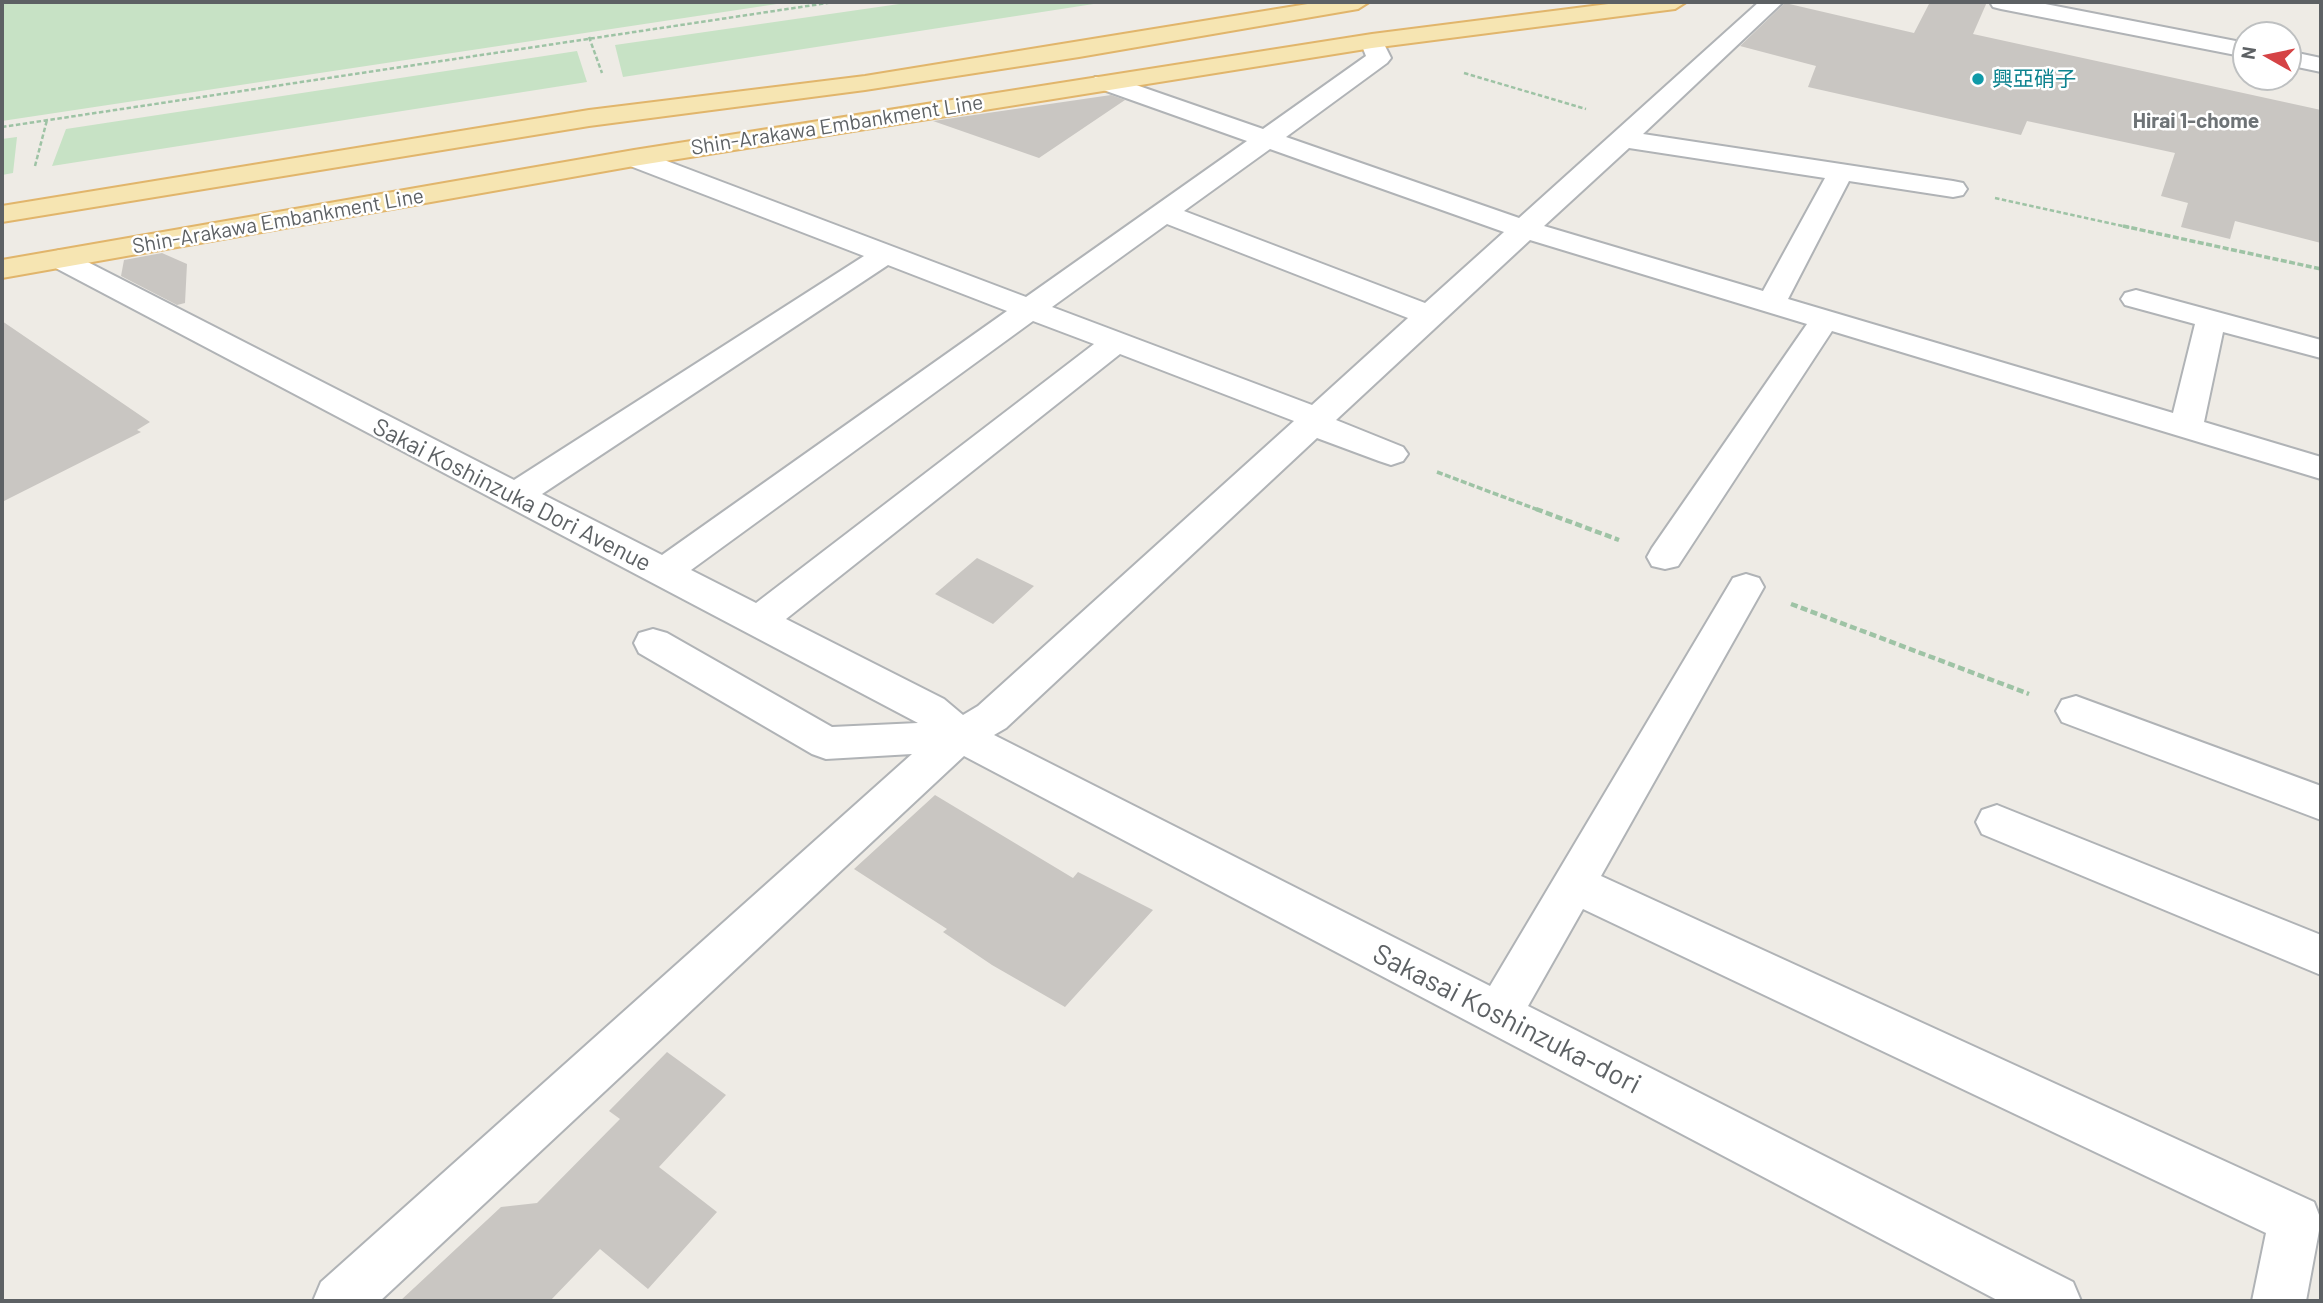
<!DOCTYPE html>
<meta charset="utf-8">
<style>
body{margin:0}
#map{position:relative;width:2323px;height:1303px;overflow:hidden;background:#eeebe5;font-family:Barlow,sans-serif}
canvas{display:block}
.frame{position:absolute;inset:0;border:4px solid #5d6164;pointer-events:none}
.north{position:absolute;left:2232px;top:21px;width:70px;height:70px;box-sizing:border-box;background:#fff;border:2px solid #bec0c1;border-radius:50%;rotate:279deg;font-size:19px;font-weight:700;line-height:28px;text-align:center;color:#5d6164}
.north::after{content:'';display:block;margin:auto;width:24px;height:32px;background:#d54345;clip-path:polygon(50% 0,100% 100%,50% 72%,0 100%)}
</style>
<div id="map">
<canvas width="2323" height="1303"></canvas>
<div class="frame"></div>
<div class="north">N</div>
</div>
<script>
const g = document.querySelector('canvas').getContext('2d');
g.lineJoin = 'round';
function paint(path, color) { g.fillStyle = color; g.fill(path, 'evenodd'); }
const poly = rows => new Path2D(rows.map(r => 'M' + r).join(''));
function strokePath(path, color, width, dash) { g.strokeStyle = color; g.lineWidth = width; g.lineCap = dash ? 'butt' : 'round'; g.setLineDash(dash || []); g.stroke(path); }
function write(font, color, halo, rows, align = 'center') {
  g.font = font + ' Barlow,"Noto Sans JP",sans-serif'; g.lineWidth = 5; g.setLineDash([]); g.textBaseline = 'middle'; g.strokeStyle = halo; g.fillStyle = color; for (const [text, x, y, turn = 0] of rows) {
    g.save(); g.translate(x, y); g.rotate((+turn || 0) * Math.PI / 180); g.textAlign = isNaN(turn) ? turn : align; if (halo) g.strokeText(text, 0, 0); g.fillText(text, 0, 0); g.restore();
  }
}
const green = poly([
 [2,2,790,2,2,121],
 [913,2,1100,3,623,77,615,45],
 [577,51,587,82,52,166,66,129],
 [17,137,13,173,2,175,2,139]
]);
const building = poly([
 [1930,2,1987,2,1973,34,2321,110,2321,243,2235,221,2230,239,2181,227,2188,203,2161,196,2175,153,2027,121,2021,135,1808,87,1816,66,1740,46,1785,3,1914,33],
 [1111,95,1125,100,1039,158,933,121],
 [162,253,187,264,185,303,177,305,121,276,124,260],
 [2,321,150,422,137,430,141,432,2,502],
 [977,558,1034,586,993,624,935,594],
 [935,795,1073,878,1078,872,1153,910,1065,1007,992,965,943,932,947,929,854,869],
 [667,1052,726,1095,659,1167,717,1212,648,1289,600,1249,550,1301,400,1301,501,1207,537,1203,620,1119,609,1111]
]);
const pathFar2 = poly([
 [589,37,602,73],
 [1464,73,1586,109],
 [2,127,834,2],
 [35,166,47,120],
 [1995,198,2132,228]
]);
const pathFar1 = poly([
 [2123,226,2321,269],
 [1437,472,1541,511]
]);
const path = poly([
 [1536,509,1619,540],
 [1791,604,2029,694]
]);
const minor = poly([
 [1759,2,1783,2,1643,134,1953,181,1963,183,1967,189,1963,195,1953,197,1849,181,1788,299,2173,413,2195,324,2125,305,2121,299,2125,293,2136,290,2321,340,2321,358,2223,332,2204,422,2321,457,2321,479,1832,331,1678,566,1665,569,1652,566,1647,557,1652,548,1807,324,1530,240,1336,420,1403,447,1408,454,1403,461,1391,465,1379,461,1317,438,1006,728,994,735,1490,986,1733,578,1746,574,1759,578,1764,587,1601,876,2314,1202,2321,1220,2306,1301,2252,1301,2266,1233,1583,909,1528,1006,2073,1282,2081,1301,1999,1301,964,756,380,1301,313,1301,321,1282,912,754,826,759,812,754,639,653,634,643,639,633,653,629,667,633,832,727,918,723,50,265,46,259,50,253,60,250,70,253,514,480,864,256,625,164,621,158,625,152,643,152,1026,297,1247,141,1095,87,1092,82,1095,77,1113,77,1263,129,1366,56,1360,41,1364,36,1380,36,1391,58,1387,63,1286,137,1519,218,1759,2],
 [1629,148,1825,178,1763,291,1544,226,1629,148],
 [1270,149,1504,232,1425,303,1184,211,1270,149],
 [1167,224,1408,318,1312,405,1052,307,1167,224],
 [888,265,1007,311,662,555,542,494,888,265],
 [1033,321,1094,344,756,603,691,570,1033,321],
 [1120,354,1294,421,978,706,963,715,944,699,786,619,1120,354],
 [1990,2,2035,2,2246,43,2246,57,2001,9,1993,7,1990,2],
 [2288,51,2321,58,2321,72,2288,65,2288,51],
 [2076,696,2321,786,2321,820,2062,722,2056,711,2062,700,2076,696],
 [1997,805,2321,935,2321,975,1982,834,1976,822,1982,810,1997,805]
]);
const major = poly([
 [1320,2,1369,2,1358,9,1079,57,865,90,589,126,2,222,2,206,589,110,865,76,1320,2],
 [1624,2,1686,2,1675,9,1372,48,634,166,2,278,2,260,634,150,1372,34,1624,2]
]);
const markers = [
 [1978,79,7,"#0f9aa8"]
];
const farCulturenames = [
 ["興亞硝子",1992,79]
];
const farNeighbourhoodnames = [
 ["Hirai 1-chome",2196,121]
];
const farStreetnames = [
 ["Shin-Arakawa Embankment Line",837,125,-9],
 ["Shin-Arakawa Embankment Line",278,221,-10]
];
const streetNames = [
 ["Sakai Koshinzuka Dori Avenue",512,495,27]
];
const nearStreetnames = [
 ["Sakasai Koshinzuka-dori",1507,1019,27]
];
paint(green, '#c7e2c5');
paint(building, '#c9c6c2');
strokePath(minor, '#b0b3b6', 4);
strokePath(major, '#e1b56b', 4);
strokePath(pathFar2, '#9ec3a5', 2.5, [4.5, 2.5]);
strokePath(pathFar1, '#9ec3a5', 3.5, [6, 2.5]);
strokePath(path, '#9ec3a5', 4.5, [7, 3.5]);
paint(minor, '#fff');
paint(major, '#f6e5b2');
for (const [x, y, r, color] of markers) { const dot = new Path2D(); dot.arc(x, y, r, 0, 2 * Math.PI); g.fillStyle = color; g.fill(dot); strokePath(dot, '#fff', 2.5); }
write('21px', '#0d838f', '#fff', farCulturenames, 'left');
write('bold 21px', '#6e7376', '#fff', farNeighbourhoodnames);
write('21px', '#5d6164', '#fff', farStreetnames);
write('24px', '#5d6164', '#fff', streetNames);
write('28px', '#5d6164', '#fff', nearStreetnames);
</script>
